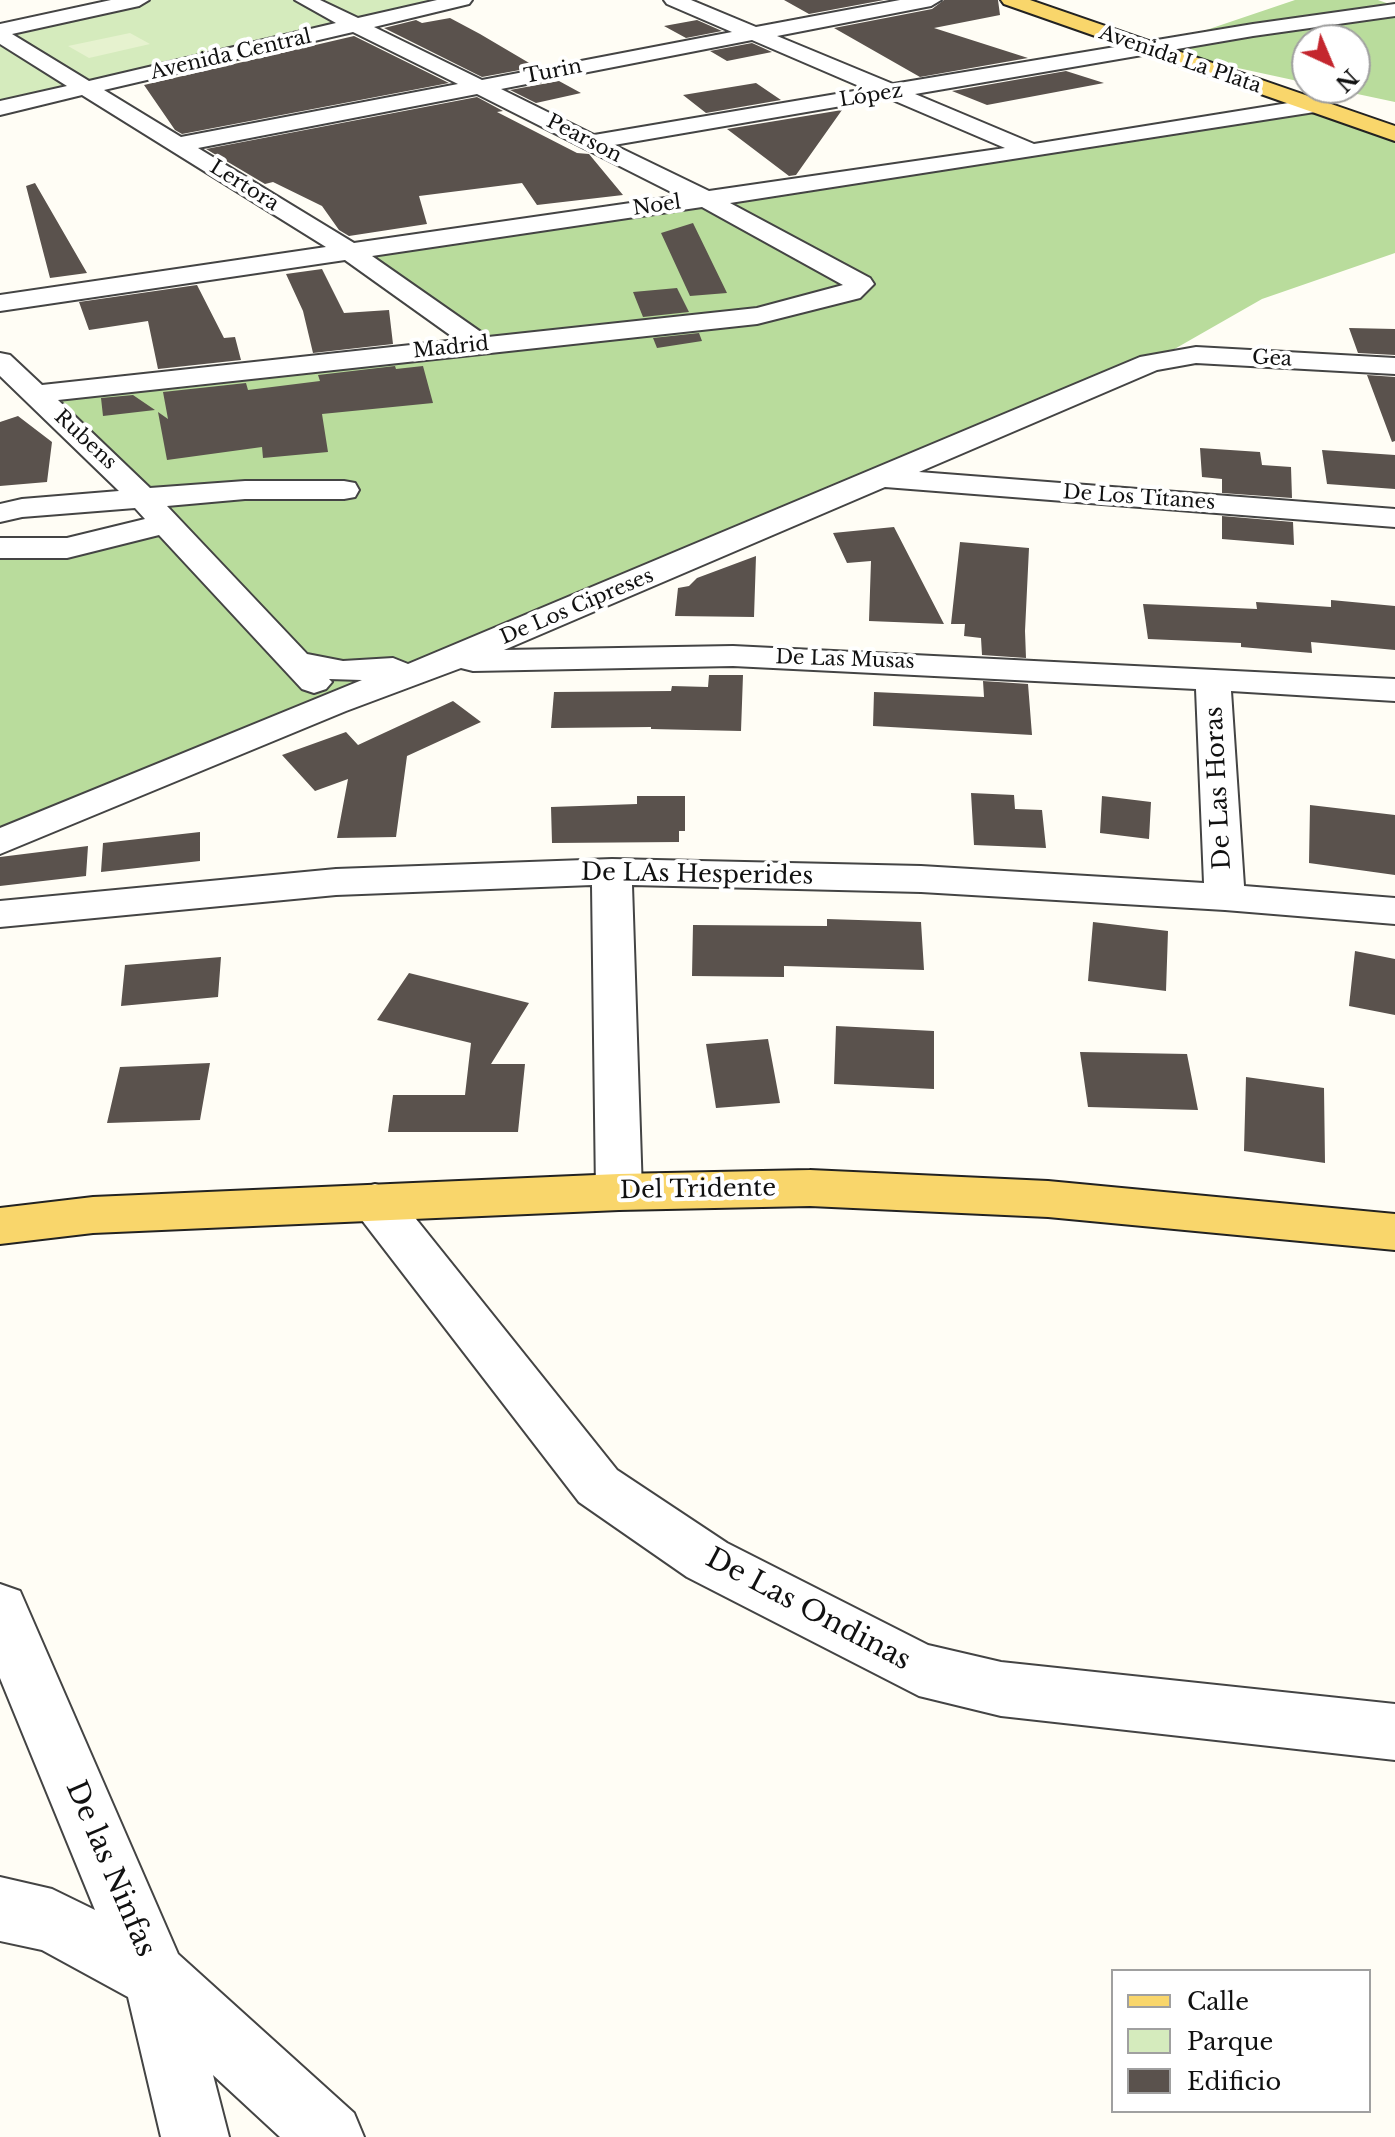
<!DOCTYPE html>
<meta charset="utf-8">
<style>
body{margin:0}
#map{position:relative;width:1395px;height:2137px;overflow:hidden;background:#fffdf5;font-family:"Libre Baskerville",serif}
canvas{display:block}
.legend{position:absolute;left:1111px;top:1969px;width:260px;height:144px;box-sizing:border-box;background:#fff;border:2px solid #a0a0a0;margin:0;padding:10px 14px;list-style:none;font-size:24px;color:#111}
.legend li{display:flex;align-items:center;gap:16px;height:40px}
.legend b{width:40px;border:2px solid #a0a0a0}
.north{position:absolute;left:1291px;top:24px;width:80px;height:80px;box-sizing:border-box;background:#fff;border:2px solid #a0a0a0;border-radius:50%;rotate:136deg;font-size:22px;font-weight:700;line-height:32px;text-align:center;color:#111}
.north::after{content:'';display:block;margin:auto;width:28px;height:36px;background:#c4262e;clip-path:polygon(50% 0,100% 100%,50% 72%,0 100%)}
</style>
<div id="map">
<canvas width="1395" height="2137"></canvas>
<ul class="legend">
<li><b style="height:10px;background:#f9d66b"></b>Calle</li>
<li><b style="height:22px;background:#d5ebbd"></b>Parque</li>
<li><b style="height:22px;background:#5a524d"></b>Edificio</li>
</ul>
<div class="north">N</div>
</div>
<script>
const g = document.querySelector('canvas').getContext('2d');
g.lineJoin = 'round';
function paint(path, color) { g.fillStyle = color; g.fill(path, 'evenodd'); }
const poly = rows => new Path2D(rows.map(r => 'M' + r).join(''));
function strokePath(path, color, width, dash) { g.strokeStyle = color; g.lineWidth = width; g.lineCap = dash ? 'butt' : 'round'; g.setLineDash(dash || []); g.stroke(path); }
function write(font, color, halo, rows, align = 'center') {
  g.font = font + ' "Libre Baskerville",serif'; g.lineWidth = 8; g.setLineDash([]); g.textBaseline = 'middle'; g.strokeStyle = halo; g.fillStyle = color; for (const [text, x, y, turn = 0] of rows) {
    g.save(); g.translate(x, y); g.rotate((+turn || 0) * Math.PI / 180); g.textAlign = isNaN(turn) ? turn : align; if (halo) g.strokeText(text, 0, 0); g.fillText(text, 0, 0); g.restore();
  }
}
const green = poly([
 [139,0,464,0,0,107,0,30]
]);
const forest = poly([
 [1295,0,1378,0,1395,6,1395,102,1329,88,1355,88,1355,40,1307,40,1307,83,1150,49],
 [1313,106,1395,135,1395,253,1262,299,1150,363,0,844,0,543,67,548,164,524,35,394,481,345,349,251]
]);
const pitch = poly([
 [130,33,150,44,89,58,68,46]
]);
const building = poly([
 [784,0,884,0,809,14],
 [944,0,998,0,1000,15,934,28,1028,58,920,77,834,28,932,9],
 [450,18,480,34,536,67,482,77,384,28,416,20,422,23],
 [697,20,722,31,686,38,664,26],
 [354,36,449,83,182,134,175,130,144,85],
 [752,43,772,52,727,61,710,51],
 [1066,71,1104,83,987,105,952,91],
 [559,81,581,93,536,103,510,90],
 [756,83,781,100,706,113,683,95],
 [477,97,503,111,497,112,577,153,589,154,623,195,537,205,522,183,419,196,427,224,349,236,339,230,322,206,273,182,265,184,206,149],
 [842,110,796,175,789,176,727,129],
 [35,183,87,273,50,278,26,186],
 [693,223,727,293,690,296,661,233],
 [322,269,344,313,389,310,393,344,313,353,303,311,286,274],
 [197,285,224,338,235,337,241,360,158,369,148,321,89,330,79,302],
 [677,288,689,312,643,317,633,292],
 [1349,328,1395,329,1395,355,1358,353],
 [699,333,702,341,657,348,653,338],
 [395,366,396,369,423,366,433,403,322,414,328,452,263,458,262,447,167,460,158,412,168,419,163,392,246,383,248,390,320,381,318,375],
 [1367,375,1395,377,1395,441,1392,442],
 [133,395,155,410,103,416,101,398],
 [18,416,52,442,47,482,0,486,0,422],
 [1200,448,1260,452,1262,465,1291,467,1292,498,1222,493,1222,479,1202,477],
 [1322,450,1395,455,1395,489,1327,484],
 [1222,516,1293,522,1294,545,1222,539],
 [894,527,944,624,869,621,871,561,847,563,833,533],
 [960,542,1029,548,1025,631,1026,658,982,655,981,638,964,636,965,624,951,624],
 [756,556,754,617,675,616,678,588,689,586,697,578],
 [1331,600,1395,606,1395,650,1311,642,1312,653,1241,647,1241,643,1148,639,1143,604,1257,609,1256,602,1331,607],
 [709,675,743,675,741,731,651,729,651,727,551,728,554,692,671,691,672,686,708,687],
 [983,681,1028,684,1032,735,873,726,874,692,984,697],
 [453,701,481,722,407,756,396,837,337,838,348,779,315,791,282,755,346,732,358,745],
 [971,793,1014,795,1015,809,1042,810,1046,848,974,845],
 [637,796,685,796,685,831,679,831,679,842,552,843,551,807,637,804],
 [1102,796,1151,802,1149,839,1100,833],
 [1310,805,1395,815,1395,875,1309,863],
 [200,832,200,861,101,872,103,843],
 [88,846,86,876,0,886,0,857],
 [827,919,921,922,924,970,784,966,784,977,692,976,693,925,827,926],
 [1093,922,1168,931,1166,991,1088,981],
 [1355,951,1395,959,1395,1015,1349,1006],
 [221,957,218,997,121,1006,125,965],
 [409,973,529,1003,491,1064,525,1064,518,1132,388,1132,393,1095,465,1095,471,1043,377,1020],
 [836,1026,934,1031,934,1089,834,1084],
 [768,1039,780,1103,716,1108,706,1044],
 [1080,1052,1187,1054,1198,1110,1088,1107],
 [210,1063,200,1120,107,1123,120,1067],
 [1246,1077,1324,1088,1325,1163,1244,1151]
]);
const minor = poly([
 [111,0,149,0,139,6,12,34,89,81,336,23,295,0,320,0,358,18,437,0,472,0,469,4,374,27,482,80,732,32,667,4,664,0,691,0,756,27,900,0,941,0,931,6,777,36,893,84,1253,24,1395,4,1395,16,1253,36,915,94,1034,144,1313,99,1321,101,1324,106,1321,111,730,203,870,278,874,284,860,298,757,324,58,400,150,488,245,481,344,481,355,483,359,490,355,497,344,499,245,499,167,506,307,654,343,661,393,658,408,664,1140,357,1196,347,1395,358,1395,374,1196,363,1157,370,919,472,1395,509,1395,527,885,487,504,650,733,646,1395,679,1395,701,1231,691,1244,886,1395,898,1395,924,1225,910,921,892,632,885,642,1192,636,1204,619,1210,602,1204,596,1192,592,885,336,895,0,927,0,901,336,869,612,859,921,866,1204,883,1196,689,733,666,473,671,461,668,346,711,0,854,0,828,362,680,329,679,332,682,326,689,314,693,302,689,159,535,67,558,0,558,0,538,67,538,145,519,135,508,22,517,0,522,0,504,22,499,119,491,0,376,0,353,10,355,42,385,457,340,345,260,0,311,0,295,326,247,82,95,0,115,0,101,67,86,0,44,0,24,111,0],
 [353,32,458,84,181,137,104,90,353,32],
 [752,40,866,89,594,135,501,89,752,40],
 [477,94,679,196,354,243,198,148,477,94],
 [888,98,1005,148,709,191,614,145,888,98],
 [702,207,843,285,757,308,488,337,372,256,702,207],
 [375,1184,392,1189,617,1470,727,1543,928,1645,1001,1662,1395,1704,1395,1760,1001,1716,919,1696,687,1577,579,1502,358,1215,351,1202,358,1189,375,1184],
 [0,1584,20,1591,178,1954,354,2113,364,2137,280,2137,213,2075,229,2137,161,2137,128,1997,42,1950,0,1941,0,1877,52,1889,95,1910,0,1678,0,1584]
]);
const major = poly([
 [1001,0,1030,0,1395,126,1395,141,1004,4,1001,0],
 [810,1170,1048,1181,1395,1214,1395,1250,1048,1217,810,1206,619,1210,93,1233,0,1244,0,1208,93,1197,619,1174,810,1170]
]);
const farStreetnames = [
 ["Avenida Central",231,55,-13],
 ["Avenida La Plata",1180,60,19],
 ["Turin",553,72,-11],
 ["López",871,96,-9],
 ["Pearson",584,139,27],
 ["Lertora",244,186,32],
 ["Noel",657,206,-8],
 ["Madrid",451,348,-6],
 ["Gea",1272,359,3],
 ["Rubens",85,440,43],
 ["De Los Titanes",1139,498,4],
 ["De Los Cipreses",577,607,-23],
 ["De Las Musas",845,660,2]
];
const streetNames = [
 ["De Las Horas",1219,788,-93],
 ["De LAs Hesperides",697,875,1],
 ["Del Tridente",698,1190,-1]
];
const nearStreetnames = [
 ["De Las Ondinas",808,1610,28],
 ["De las Ninfas",110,1869,67]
];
paint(green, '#d5ebbd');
paint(forest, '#b9dc9c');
paint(pitch, '#e6f2cf');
paint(building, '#5a524d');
strokePath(minor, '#444', 4);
strokePath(major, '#222', 4);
paint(minor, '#fff');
paint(major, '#f9d66b');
write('20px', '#111', '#fff', farStreetnames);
write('24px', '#111', '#fff', streetNames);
write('28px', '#111', '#fff', nearStreetnames);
</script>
